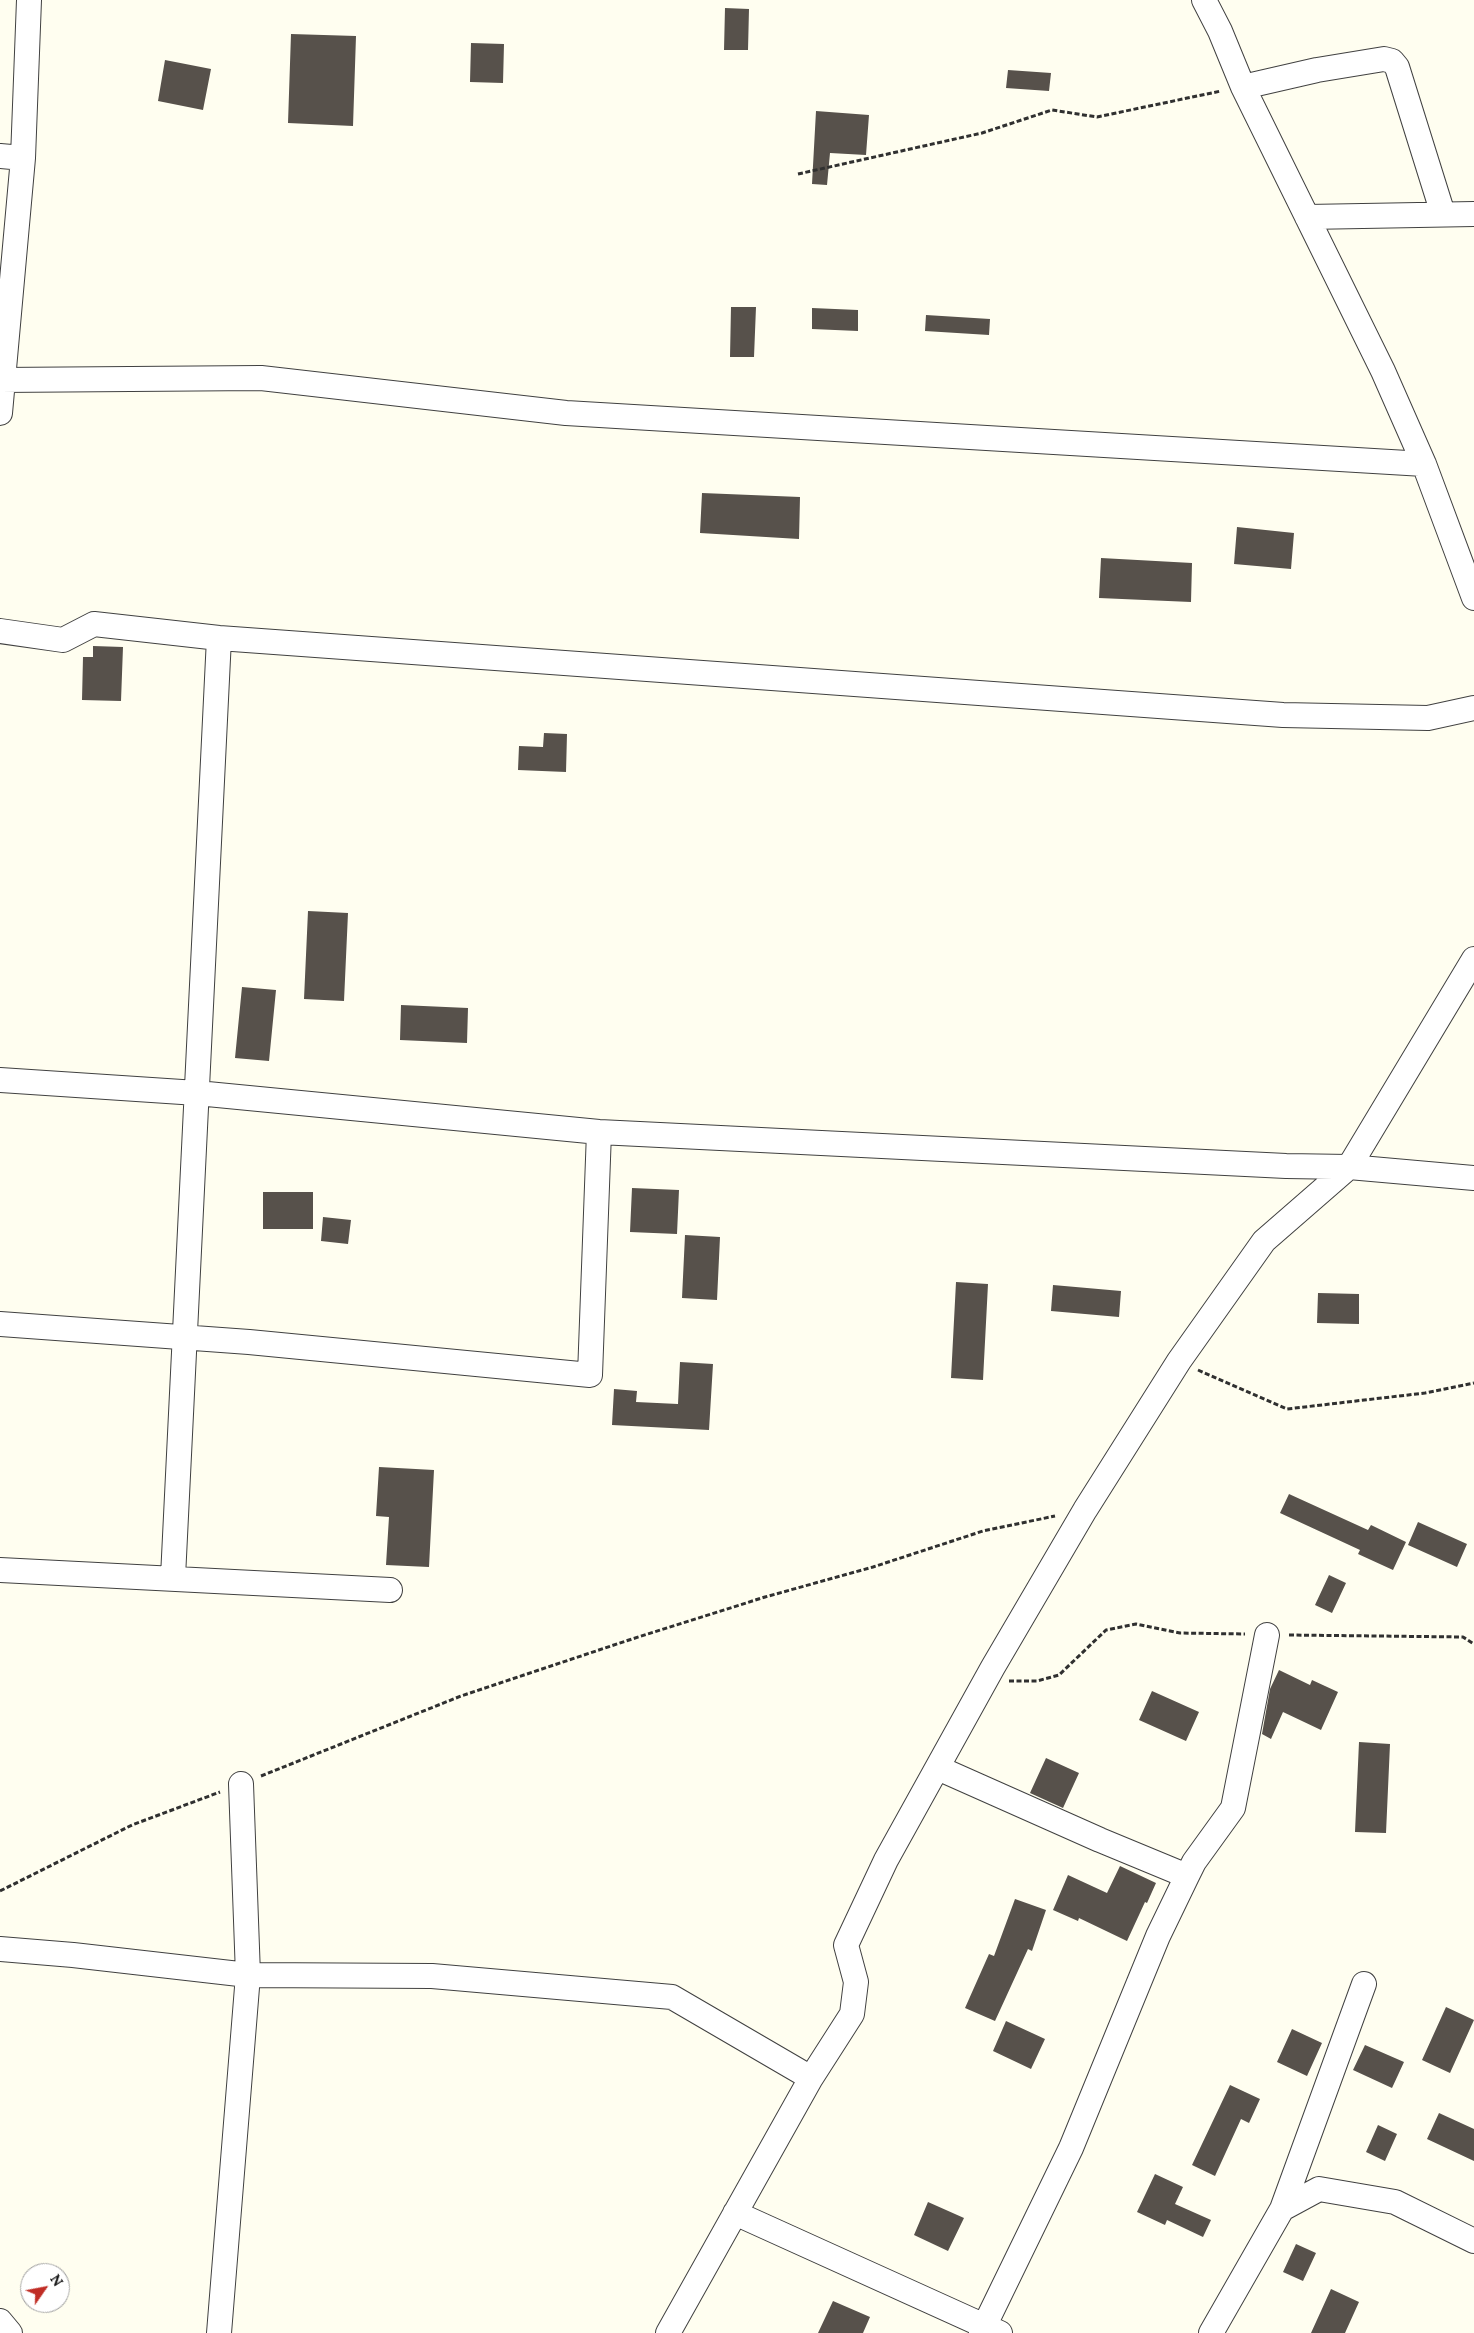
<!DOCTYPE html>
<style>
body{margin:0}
#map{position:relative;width:1474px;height:2333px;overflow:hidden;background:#fffef0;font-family:Lora,serif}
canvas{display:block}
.north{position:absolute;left:20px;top:2263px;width:50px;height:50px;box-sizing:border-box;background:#fff;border:1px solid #9f9f9f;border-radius:50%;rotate:57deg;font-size:14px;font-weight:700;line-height:20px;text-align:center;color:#0e0e0e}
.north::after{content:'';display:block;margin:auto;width:18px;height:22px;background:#c02d25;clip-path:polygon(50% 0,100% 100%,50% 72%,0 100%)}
</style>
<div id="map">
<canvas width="1474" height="2333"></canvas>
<div class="north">N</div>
</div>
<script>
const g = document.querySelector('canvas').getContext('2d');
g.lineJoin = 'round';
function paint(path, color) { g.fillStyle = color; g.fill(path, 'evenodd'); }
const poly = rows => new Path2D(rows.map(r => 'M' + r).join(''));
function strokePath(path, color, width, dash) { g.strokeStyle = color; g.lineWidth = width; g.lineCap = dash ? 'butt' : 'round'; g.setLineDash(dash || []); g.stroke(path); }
const building = poly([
 [725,8,749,9,748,50,724,50],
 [291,34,356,36,353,126,288,123],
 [471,43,504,44,503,83,470,82],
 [165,60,211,69,203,110,158,101],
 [1008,70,1051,73,1049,91,1006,88],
 [816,111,869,115,866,155,830,153,827,185,812,184],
 [731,307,756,307,754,357,730,357],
 [812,308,858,310,858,331,812,329],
 [926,315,990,319,989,335,925,331],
 [702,493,800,497,799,539,700,533],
 [1237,527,1294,533,1291,569,1234,564],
 [1101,558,1192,563,1191,602,1099,598],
 [93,646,123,647,121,701,82,700,83,657,93,657],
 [544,733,567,734,566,772,518,770,519,746,543,747],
 [308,911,348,913,344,1001,304,999],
 [242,987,276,990,269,1061,235,1058],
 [401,1005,468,1008,467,1043,400,1040],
 [632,1188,679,1190,677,1234,630,1232],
 [263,1192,313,1192,313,1229,263,1229],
 [323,1217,351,1220,348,1244,321,1241],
 [685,1235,720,1237,717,1300,682,1298],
 [956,1282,988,1284,983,1380,951,1378],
 [1053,1285,1121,1291,1119,1317,1051,1311],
 [1318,1293,1359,1294,1359,1324,1317,1323],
 [680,1362,713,1364,709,1430,612,1425,614,1389,637,1391,636,1402,678,1404],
 [379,1467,434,1470,429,1567,386,1565,389,1517,376,1516],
 [1289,1494,1368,1530,1371,1525,1406,1542,1393,1570,1358,1554,1360,1550,1280,1513],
 [1418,1522,1467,1544,1457,1567,1408,1545],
 [1329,1575,1346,1583,1332,1613,1315,1605],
 [1279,1670,1310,1685,1312,1680,1338,1692,1321,1730,1283,1712,1271,1739,1262,1734,1270,1689],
 [1152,1691,1199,1712,1186,1741,1139,1720],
 [1359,1742,1390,1744,1386,1833,1355,1832],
 [1046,1758,1079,1773,1063,1808,1030,1793],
 [1120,1866,1156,1883,1147,1903,1145,1902,1127,1941,1079,1918,1078,1921,1053,1910,1068,1875,1107,1893],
 [1015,1899,1046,1910,1032,1951,1028,1949,995,2021,965,2008,989,1954,994,1956],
 [1446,2007,1474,2020,1450,2073,1422,2060],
 [1006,2021,1045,2039,1031,2069,993,2051],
 [1292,2029,1322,2043,1307,2076,1277,2062],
 [1365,2045,1404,2062,1392,2088,1353,2070],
 [1230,2085,1260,2099,1249,2123,1241,2119,1215,2176,1192,2165],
 [1439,2113,1474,2129,1474,2161,1427,2139],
 [1378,2125,1397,2134,1385,2161,1366,2152],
 [1155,2174,1183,2187,1175,2204,1211,2220,1203,2237,1167,2220,1165,2225,1137,2212],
 [928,2202,964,2218,948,2251,914,2235],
 [1296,2244,1316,2253,1303,2281,1283,2272],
 [1331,2289,1359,2302,1345,2333,1311,2333],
 [833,2301,870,2317,863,2333,818,2333]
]);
const path = poly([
 [798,174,982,133,1052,110,1097,117,1221,91],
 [1198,1370,1287,1409,1425,1393,1474,1383],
 [1289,1635,1463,1637,1474,1644],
 [1009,1681,1037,1681,1059,1675,1106,1630,1136,1624,1180,1633,1245,1634],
 [261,1776,461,1696,632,1639,765,1597,873,1567,983,1531,1055,1516],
 [0,1891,132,1825,220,1792]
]);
const street = poly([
 [1204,0,1220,31,1243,87,1383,371,1424,464,1474,598],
 [1243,87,1317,70,1384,59,1392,61,1397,67,1443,214],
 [0,156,23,158],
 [1307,217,1474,214],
 [0,380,261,378,566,413,1424,464],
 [0,413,23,158,29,0],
 [0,631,63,640,94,624,219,638,1283,715,1428,718,1474,708],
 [0,1080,197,1093,599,1132,1286,1166,1349,1167,1474,1178],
 [0,1324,249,1342,590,1375,599,1132],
 [0,1570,390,1590],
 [173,1577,219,638],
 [938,1768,1100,1840,1187,1876],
 [0,1949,73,1955,248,1975,432,1976,672,1997,811,2078],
 [1282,2209,1319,2189,1395,2202,1474,2241],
 [735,2213,1000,2333],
 [0,2321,10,2333],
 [219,2333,248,1975,241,1784],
 [668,2333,811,2078,852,2014,856,1982,846,1945,886,1860,993,1667,1085,1510,1179,1361,1264,1241,1349,1167,1474,959],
 [981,2333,1071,2148,1158,1936,1187,1876,1194,1862,1233,1808,1267,1635],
 [1211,2333,1282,2209,1364,1984]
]);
paint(building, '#57514b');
strokePath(street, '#414141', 26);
strokePath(path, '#303030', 3, [5, 2.5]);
strokePath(street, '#fff', 24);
</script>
